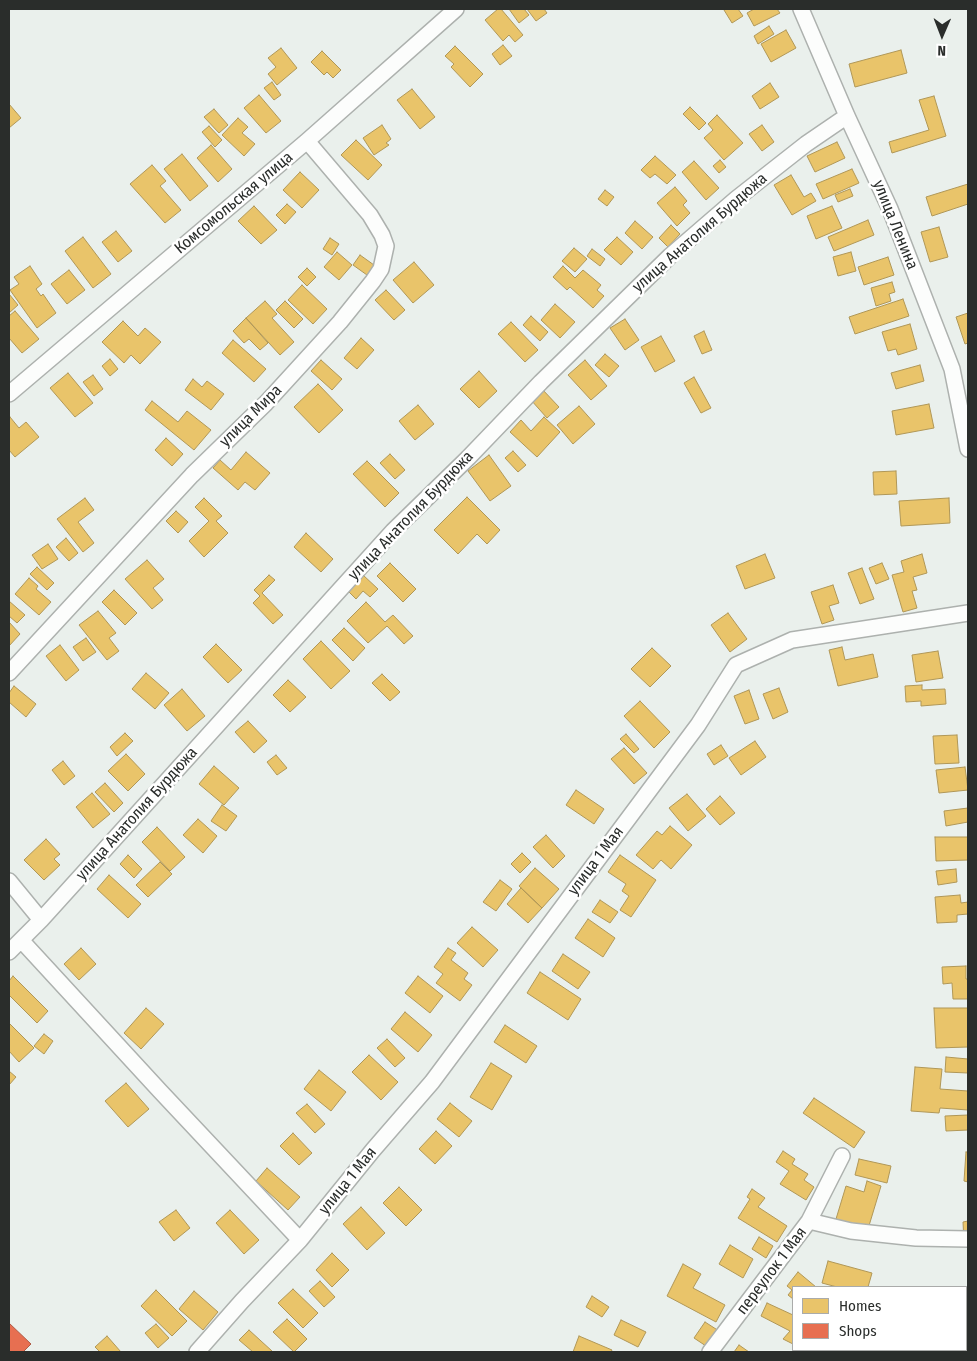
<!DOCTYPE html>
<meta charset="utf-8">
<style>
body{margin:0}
#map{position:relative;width:977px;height:1361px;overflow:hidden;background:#eaf0ec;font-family:"Fira Sans Condensed",sans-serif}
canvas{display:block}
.frame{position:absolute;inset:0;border:10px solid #2a2d2b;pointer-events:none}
.legend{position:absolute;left:792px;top:1286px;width:175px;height:65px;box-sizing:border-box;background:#fff;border:1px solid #aaabaa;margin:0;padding:6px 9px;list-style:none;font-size:15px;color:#2a2d2b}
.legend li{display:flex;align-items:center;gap:10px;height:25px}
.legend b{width:25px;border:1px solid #aaabaa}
.north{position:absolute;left:917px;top:10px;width:50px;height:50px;-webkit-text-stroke:4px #fff;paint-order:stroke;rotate:181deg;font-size:14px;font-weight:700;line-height:20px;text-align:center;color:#2a2d2b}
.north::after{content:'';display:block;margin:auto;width:18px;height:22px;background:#2a2d2b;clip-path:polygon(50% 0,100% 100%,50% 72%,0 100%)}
</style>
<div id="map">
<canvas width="977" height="1361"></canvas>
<div class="frame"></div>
<ul class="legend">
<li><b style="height:14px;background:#e9c46a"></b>Homes</li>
<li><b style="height:14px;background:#e76f51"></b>Shops</li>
</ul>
<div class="north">N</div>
</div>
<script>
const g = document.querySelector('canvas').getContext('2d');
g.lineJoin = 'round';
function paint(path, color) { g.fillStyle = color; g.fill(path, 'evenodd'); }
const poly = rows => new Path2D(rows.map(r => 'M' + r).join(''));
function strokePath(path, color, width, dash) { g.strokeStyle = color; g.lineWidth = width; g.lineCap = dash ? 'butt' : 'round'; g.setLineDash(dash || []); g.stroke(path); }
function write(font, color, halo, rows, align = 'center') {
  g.font = font + ' "Fira Sans Condensed",sans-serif'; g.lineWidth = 5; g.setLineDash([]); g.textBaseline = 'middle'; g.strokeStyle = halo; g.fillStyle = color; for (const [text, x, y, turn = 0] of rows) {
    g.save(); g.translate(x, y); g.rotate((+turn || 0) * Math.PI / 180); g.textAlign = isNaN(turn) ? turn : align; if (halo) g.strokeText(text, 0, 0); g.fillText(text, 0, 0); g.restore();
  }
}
const homes = poly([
 [498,9,501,9,523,35,515,42,509,35,503,41,485,20,498,9],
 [509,9,524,9,529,15,519,23,509,9],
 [527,9,544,9,547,13,536,21,527,9],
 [726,9,738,9,743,16,732,23,724,10,726,9],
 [754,9,777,9,780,13,754,26,747,13,754,9],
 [769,26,774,34,758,44,754,36,769,26],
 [786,30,796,48,771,62,761,44,786,30],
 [503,45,512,56,500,65,492,54,503,45],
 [455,46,483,74,470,87,451,67,454,64,445,56,455,46],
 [281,48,297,68,277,85,268,74,276,67,268,58,281,48],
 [901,50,907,73,855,87,849,64,901,50],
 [322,51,341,70,333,78,327,72,324,75,311,62,322,51],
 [272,82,281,95,274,100,264,88,272,82],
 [770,83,779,97,760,109,752,96,770,83],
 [412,89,435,117,420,129,397,100,412,89],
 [259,95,281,121,266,133,244,108,259,95],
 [934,96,946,136,892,153,889,142,929,130,919,100,934,96],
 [9,104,21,118,9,128,9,104],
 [690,107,706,123,699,130,683,114,690,107],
 [214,109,228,125,219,133,204,117,214,109],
 [717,115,743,143,724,160,704,138,713,130,708,124,717,115],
 [238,118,248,127,242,133,255,144,244,156,222,135,238,118],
 [382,125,391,139,386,143,389,145,374,155,363,138,382,125],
 [762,125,774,142,762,151,749,134,762,125],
 [209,126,222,140,215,147,202,132,209,126],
 [356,140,382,165,368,180,341,155,356,140],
 [837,142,845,158,815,172,807,156,837,142],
 [211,145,232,169,218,182,197,158,211,145],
 [182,154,208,186,190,201,164,169,182,154],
 [655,156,676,175,667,184,655,174,650,178,641,170,655,156],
 [720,160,726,167,719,173,713,166,720,160],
 [694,161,719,188,706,200,682,172,694,161],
 [152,165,166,181,160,186,181,210,165,223,130,184,152,165],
 [852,169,859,183,823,199,816,184,852,169],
 [300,172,319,190,302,208,283,190,300,172],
 [791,175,804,197,811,193,816,201,792,215,774,185,791,175],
 [968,184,968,204,932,216,926,197,968,184],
 [675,187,687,201,683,205,690,213,677,226,657,203,675,187],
 [850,189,853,196,838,202,835,195,850,189],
 [605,190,614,197,607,206,598,199,605,190],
 [287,204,296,212,285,224,276,215,287,204],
 [254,206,277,230,261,244,238,221,254,206],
 [832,206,842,228,816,239,807,216,832,206],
 [868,220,874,235,834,251,828,237,868,220],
 [635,221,653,237,642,249,625,233,635,221],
 [671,225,680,234,668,247,659,238,671,225],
 [939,227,948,257,930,262,921,232,939,227],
 [116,231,132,251,118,262,102,242,116,231],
 [83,237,111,274,93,288,65,251,83,237],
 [617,237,633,252,621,265,604,250,617,237],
 [330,238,339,244,332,255,323,249,330,238],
 [574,248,587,259,575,272,562,261,574,248],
 [592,249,605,259,600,266,587,256,592,249],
 [337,252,352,265,339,280,324,267,337,252],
 [851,252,856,271,838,276,833,257,851,252],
 [360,255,374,265,367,275,353,265,360,255],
 [888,257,894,275,864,285,858,267,888,257],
 [414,262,434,285,413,303,393,280,414,262],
 [30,266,42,284,36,289,41,296,43,294,56,313,37,328,10,290,19,284,14,277,30,266],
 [563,266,575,278,583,270,601,285,597,290,604,296,593,308,570,287,567,290,553,277,563,266],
 [307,268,316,277,307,286,298,277,307,268],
 [69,270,85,290,67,304,51,284,69,270],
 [892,282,895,292,889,294,891,301,876,306,871,288,892,282],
 [302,285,327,309,313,324,288,300,302,285],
 [386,290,405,310,394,320,375,300,386,290],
 [9,294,18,305,9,313,9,294],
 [903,299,909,316,855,334,849,317,903,299],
 [265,301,277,314,272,318,294,342,280,355,246,318,265,301],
 [285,301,303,319,294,328,276,310,285,301],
 [555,304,575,322,560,338,541,320,555,304],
 [15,311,39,339,22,353,9,338,9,316,15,311],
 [968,313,968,343,965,344,956,317,968,313],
 [531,316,548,332,540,341,523,325,531,316],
 [246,318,268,343,260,350,249,339,244,343,233,331,246,318],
 [625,319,639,340,625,350,610,328,625,319],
 [123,321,138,336,145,328,161,342,140,364,131,355,124,363,102,342,123,321],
 [511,322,538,350,525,362,498,334,511,322],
 [910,324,917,349,898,355,896,349,888,351,882,332,910,324],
 [704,331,712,350,702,354,694,336,704,331],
 [661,336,675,361,655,372,641,347,661,336],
 [361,338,374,350,357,369,344,358,361,338],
 [233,340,266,369,254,382,222,353,233,340],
 [605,354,619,366,609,377,595,365,605,354],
 [110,359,118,369,110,376,102,366,110,359],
 [321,360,342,379,332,390,311,371,321,360],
 [585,360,607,386,591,400,568,375,585,360],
 [920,365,924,381,896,389,891,373,920,365],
 [479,371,497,391,479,408,460,389,479,371],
 [68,373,93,403,75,417,50,388,68,373],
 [93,375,103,389,94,396,83,382,93,375],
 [694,377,711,408,701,413,684,383,694,377],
 [193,379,202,387,207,381,224,394,211,410,185,390,193,379],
 [318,384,343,410,319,433,294,407,318,384],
 [542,389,559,407,547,418,531,400,542,389],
 [152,401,178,422,187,411,211,430,194,450,145,410,152,401],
 [929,404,934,428,896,435,892,411,929,404],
 [418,405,434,424,415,440,399,421,418,405],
 [579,406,595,424,573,444,557,425,579,406],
 [10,417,19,428,26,422,39,437,15,457,9,450,9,418,10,417],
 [544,417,560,432,537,457,510,432,521,420,531,431,544,417],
 [166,438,183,454,172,466,155,450,166,438],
 [513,451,526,465,518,472,505,458,513,451],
 [246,452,270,473,255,490,245,482,238,490,213,468,220,460,231,470,246,452],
 [390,454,405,470,395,479,380,463,390,454],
 [489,455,511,486,490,501,468,471,489,455],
 [367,461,399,493,385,507,353,474,367,461],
 [896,471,897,494,874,495,873,472,896,471],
 [467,497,500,530,487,544,477,534,458,554,434,530,467,497],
 [85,498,94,510,78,522,94,543,83,552,57,519,85,498],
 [204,498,222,516,216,521,228,533,204,557,189,541,209,521,195,507,204,498],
 [949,498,950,523,901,526,899,501,949,498],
 [176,511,188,522,178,533,166,521,176,511],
 [306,533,333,559,321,572,294,547,306,533],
 [66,538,78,553,69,561,56,547,66,538],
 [48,544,58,559,42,569,32,555,48,544],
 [765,554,775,578,745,589,736,566,765,554],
 [922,554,927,573,913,577,917,590,912,591,917,608,903,612,892,575,904,572,901,561,922,554],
 [147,560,164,579,153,588,163,600,152,609,125,579,147,560],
 [390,563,416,589,403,602,377,576,390,563],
 [882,563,889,579,876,584,869,568,882,563],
 [37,567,54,583,47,590,30,574,37,567],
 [862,568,874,599,860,604,848,573,862,568],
 [269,575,275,580,262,593,283,615,273,624,253,603,260,596,254,590,269,575],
 [363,575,378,589,370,597,363,591,356,599,348,591,363,575],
 [29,578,38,586,36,589,51,602,39,615,15,594,29,578],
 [833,585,839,603,829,606,834,620,822,624,811,592,833,585],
 [114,590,137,613,125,625,102,602,114,590],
 [9,601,25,615,17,623,9,616,9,601],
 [366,602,385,622,393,615,413,636,404,644,387,626,368,643,347,621,366,602],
 [98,611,116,633,109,638,119,651,107,660,79,625,98,611],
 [728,613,747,639,730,652,711,625,728,613],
 [9,622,20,634,9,646,9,622],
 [344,628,365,648,353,661,332,640,344,628],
 [86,638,96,652,83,661,73,647,86,638],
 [321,641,350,671,331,689,303,659,321,641],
 [216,644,242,670,228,683,203,657,216,644],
 [60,645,79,670,66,681,46,656,60,645],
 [842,647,845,660,873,654,878,677,838,686,829,650,842,647],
 [652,648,671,666,650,687,631,669,652,648],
 [938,651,943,678,916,682,912,655,938,651],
 [146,673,169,693,155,709,132,689,146,673],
 [382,674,400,692,390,701,372,683,382,674],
 [288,680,306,697,290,712,273,695,288,680],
 [922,685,922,690,945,689,946,704,921,706,921,701,906,702,905,686,922,685],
 [14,686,36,704,26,717,9,702,9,693,14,686],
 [779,688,788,712,773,719,763,694,779,688],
 [182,689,205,716,187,731,164,705,182,689],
 [749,690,759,719,745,724,734,696,749,690],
 [640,701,670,732,654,748,624,716,640,701],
 [248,721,267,741,254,753,235,732,248,721],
 [125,733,133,741,117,756,110,747,125,733],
 [626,734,639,749,634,753,620,739,626,734],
 [957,735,959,763,935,764,933,736,957,735],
 [755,741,766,757,741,775,729,758,755,741],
 [721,745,728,756,714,765,707,754,721,745],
 [624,748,647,773,634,784,611,759,624,748],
 [126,754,145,774,128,791,108,771,126,754],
 [276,755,287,768,277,775,267,762,276,755],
 [63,761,75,776,64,785,52,770,63,761],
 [214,766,239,788,224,805,199,784,214,766],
 [965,767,968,790,939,793,936,770,965,767],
 [105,783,123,803,114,812,95,792,105,783],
 [576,790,604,809,594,824,566,805,576,790],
 [92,793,110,814,93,828,76,807,92,793],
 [687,794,706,816,688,831,669,808,687,794],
 [720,796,735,813,720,825,706,809,720,796],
 [222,805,237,816,226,831,211,821,222,805],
 [968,808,968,822,946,826,944,811,968,808],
 [198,819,217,836,203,853,183,835,198,819],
 [670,826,692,845,671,869,661,860,653,869,636,855,657,831,662,835,670,826],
 [157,827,185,857,170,871,142,842,157,827],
 [546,835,565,856,553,868,533,847,546,835],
 [935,837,968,837,968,860,936,861,935,837],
 [46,839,60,854,54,859,60,865,44,880,24,860,46,839],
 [522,853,531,862,520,873,511,864,522,853],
 [128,855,142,869,134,878,120,864,128,855],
 [620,855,656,880,631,917,620,910,629,896,622,891,626,884,608,872,620,855],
 [160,862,172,874,148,897,136,885,160,862],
 [535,868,559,889,542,908,519,886,535,868],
 [956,869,957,882,938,885,936,871,956,869],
 [109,875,141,904,128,918,97,889,109,875],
 [500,880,512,889,496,911,483,902,500,880],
 [521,888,542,908,528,923,507,904,521,888],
 [960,895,961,903,968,902,968,914,957,915,957,922,937,923,935,897,960,895],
 [600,900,618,912,610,923,592,912,600,900],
 [588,919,615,938,603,957,575,938,588,919],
 [472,927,498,950,483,967,457,943,472,927],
 [81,948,96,964,79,980,64,964,81,948],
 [448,948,456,953,451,960,468,973,464,979,472,985,460,1001,436,983,443,974,434,967,448,948],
 [563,954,590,972,578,989,552,971,563,954],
 [966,966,966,979,968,979,968,999,953,999,952,983,943,984,942,967,966,966],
 [540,972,581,999,568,1020,527,993,540,972],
 [13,976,48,1011,37,1023,9,995,9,981,13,976],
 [418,976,443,996,430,1013,405,993,418,976],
 [146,1008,164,1024,141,1049,124,1033,146,1008],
 [934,1008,968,1008,968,1047,936,1048,934,1008],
 [405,1012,432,1035,418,1052,391,1029,405,1012],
 [9,1023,34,1048,19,1062,9,1051,9,1023],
 [505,1025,537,1046,526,1063,494,1042,505,1025],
 [44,1034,53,1041,44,1054,34,1046,44,1034],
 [387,1039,405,1058,395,1067,377,1048,387,1039],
 [369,1055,398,1082,381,1100,352,1072,369,1055],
 [946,1057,968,1059,968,1073,945,1072,946,1057],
 [491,1063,512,1076,492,1110,470,1097,491,1063],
 [915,1067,942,1069,940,1089,968,1091,968,1110,940,1108,939,1113,911,1111,915,1067],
 [319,1070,346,1092,331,1111,304,1089,319,1070],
 [9,1071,16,1077,9,1085,9,1071],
 [126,1083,149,1109,128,1127,105,1101,126,1083],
 [814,1098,865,1132,854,1148,803,1113,814,1098],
 [450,1103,472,1121,459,1137,437,1119,450,1103],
 [307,1104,325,1124,315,1133,296,1113,307,1104],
 [968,1115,968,1130,946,1131,945,1116,968,1115],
 [436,1131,452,1146,435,1164,419,1149,436,1131],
 [293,1133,312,1153,299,1165,280,1146,293,1133],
 [783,1151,795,1159,792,1164,808,1174,804,1180,814,1187,806,1200,780,1184,789,1171,776,1162,783,1151],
 [966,1152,968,1152,968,1182,964,1181,966,1152],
 [859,1159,891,1166,887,1183,855,1175,859,1159],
 [267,1168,300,1197,288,1210,256,1181,267,1168],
 [867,1181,881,1186,868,1229,836,1219,846,1186,864,1192,867,1181],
 [399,1187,422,1210,406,1226,383,1203,399,1187],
 [752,1189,765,1198,758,1207,787,1226,777,1242,738,1218,750,1199,747,1197,752,1189],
 [361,1207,385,1233,367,1250,343,1224,361,1207],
 [176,1210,190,1228,174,1241,159,1222,176,1210],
 [230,1210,259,1240,244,1254,216,1223,230,1210],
 [968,1221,968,1241,964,1242,963,1222,968,1221],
 [759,1237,773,1246,766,1258,752,1249,759,1237],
 [730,1245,753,1259,743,1278,719,1264,730,1245],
 [332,1253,349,1270,332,1287,316,1270,332,1253],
 [828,1261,872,1273,868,1287,837,1287,822,1283,828,1261],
 [683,1264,701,1274,693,1288,725,1305,716,1322,667,1296,683,1264],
 [798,1272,816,1287,793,1287,793,1299,788,1295,792,1290,787,1286,798,1272],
 [320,1281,335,1297,324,1307,309,1291,320,1281],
 [293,1289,318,1313,303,1328,278,1303,293,1289],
 [156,1290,187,1321,172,1336,141,1306,156,1290],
 [194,1291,218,1312,203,1330,179,1309,194,1291],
 [592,1296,609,1307,602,1317,586,1307,592,1296],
 [767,1303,793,1315,793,1344,783,1339,790,1331,761,1316,767,1303],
 [287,1319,307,1339,294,1352,273,1332,287,1319],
 [621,1320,646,1332,638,1347,614,1335,621,1320],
 [705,1322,719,1331,709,1348,694,1338,705,1322],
 [156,1324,169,1338,158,1348,145,1333,156,1324],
 [968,1327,968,1345,966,1345,966,1328,968,1327],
 [249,1330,272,1351,271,1352,253,1352,239,1340,249,1330],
 [107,1336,121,1352,100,1352,95,1347,107,1336],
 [579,1336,612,1350,611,1352,573,1352,579,1336],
 [739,1345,749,1352,734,1352,739,1345]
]);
const shops = poly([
 [9,1323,31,1344,23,1352,9,1352,9,1323]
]);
const minor = poly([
 [801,9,847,116,890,209,952,369,968,449],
 [9,394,307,141,456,9],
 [9,673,192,475,266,403,340,322,373,281,381,269,386,246,382,235,370,215,307,141],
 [9,881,41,920],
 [21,940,160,1091,300,1240],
 [9,952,41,920,393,531,468,458,541,382,670,256,736,199,806,144,847,116],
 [809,1221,842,1156],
 [197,1352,242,1301,300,1240,373,1150,432,1082,698,725,736,665,792,640,968,613],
 [710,1352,809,1221,851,1231,916,1238,968,1239]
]);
const streetNames = [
 ["Комсомольская улица",234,203,-40],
 ["улица Ленина",895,225,68],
 ["улица Анатолия Бурдюжа",700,233,-41],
 ["улица Мира",251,416,-45],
 ["улица Анатолия Бурдюжа",411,516,-46],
 ["улица Анатолия Бурдюжа",137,814,-48],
 ["улица 1 Мая",596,861,-53],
 ["улица 1 Мая",348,1181,-51],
 ["переулок 1 Мая",772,1271,-53]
];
paint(homes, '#e9c46a');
strokePath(homes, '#b09757', 1);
paint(shops, '#e76f51');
strokePath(shops, '#ae5b46', 1);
strokePath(minor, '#adb1ae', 18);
strokePath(minor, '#fcfdfc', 15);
write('16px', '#2a2d2b', '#fff', streetNames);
</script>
